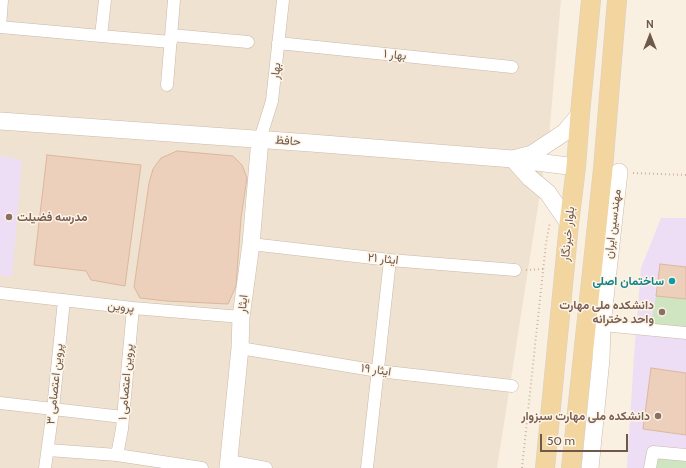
<!DOCTYPE html>
<meta charset="utf-8">
<style>
body{margin:0}
#map{position:relative;width:686px;height:468px;overflow:hidden;background:#f9f0e1;font-family:Cabin,sans-serif}
canvas{display:block}
.north{position:absolute;left:630px;top:16px;width:40px;height:40px;-webkit-text-stroke:3px #fdf4e6;paint-order:stroke;rotate:0deg;font-size:11px;font-weight:700;line-height:16px;text-align:center;color:#6d584b}
.north::after{content:'';display:block;margin:auto;width:14px;height:18px;background:#6d584b;clip-path:polygon(50% 0,100% 100%,50% 72%,0 100%)}
.scale{position:absolute;left:540px;top:434px;width:88px;height:18px;box-sizing:border-box;border:2px solid #6d584b;border-top:0;padding-left:5px;font-size:12px;line-height:14px;white-space:nowrap;color:#6d584b;-webkit-text-stroke:3px #fdf4e6;paint-order:stroke}
</style>
<div id="map">
<canvas width="686" height="468"></canvas>
<div class="north">N</div>
<div class="scale">50 m</div>
</div>
<script>
const g = document.querySelector('canvas').getContext('2d');
g.lineJoin = 'round';
function paint(path, color) { g.fillStyle = color; g.fill(path, 'evenodd'); }
const poly = rows => new Path2D(rows.map(r => 'M' + r).join(''));
function strokePath(path, color, width, dash) { g.strokeStyle = color; g.lineWidth = width; g.lineCap = dash ? 'butt' : 'round'; g.setLineDash(dash || []); g.stroke(path); }
function write(font, color, halo, rows, align = 'center') {
  g.font = font + ' Cabin,Vazirmatn,sans-serif'; g.lineWidth = 3; g.setLineDash([]); g.textBaseline = 'middle'; g.strokeStyle = halo; g.fillStyle = color; for (const [text, x, y, turn = 0] of rows) {
    g.save(); g.translate(x, y); g.rotate((+turn || 0) * Math.PI / 180); g.textAlign = isNaN(turn) ? turn : align; if (halo) g.strokeText(text, 0, 0); g.fillText(text, 0, 0); g.restore();
  }
}
const residential = poly([
 [0,0,561,0,549,136,497,468,0,468]
]);
const education = poly([
 [0,156,22,160,12,277,0,275],
 [661,218,686,218,686,364,682,363,686,364,686,468,627,468,634,356,641,268]
]);
const green = poly([
 [656,296,686,299,686,333,650,329],
 [653,452,686,455,686,468,650,468]
]);
const building = poly([
 [177,151,233,156,242,165,247,178,241,218,236,286,228,304,166,301,140,298,134,287,149,183,153,169,161,158,177,151],
 [47,155,141,165,125,286,91,280,86,271,34,265,47,155],
 [660,264,686,267,686,299,656,296,660,264],
 [651,368,686,373,686,435,643,429,651,368]
]);
const path = poly([
 [633,173,686,175],
 [526,270,543,269],
 [522,468,546,243,550,222]
]);
const street = poly([
 [2,0,0,27,101,36],
 [105,0,101,36,171,42],
 [171,35,248,42],
 [278,43,512,67],
 [167,85,174,0],
 [260,139,272,101,283,0],
 [251,244,390,260,515,270],
 [0,293,133,308,241,317],
 [602,325,686,333],
 [240,348,378,371,512,386],
 [0,403,123,417],
 [48,450,117,455,202,468],
 [117,455,122,429,133,308],
 [229,461,266,468],
 [45,468,53,409,64,300],
 [367,468,390,260],
 [650,468,653,452,686,455]
]);
const secondary = poly([
 [0,121,311,143,513,159,576,167],
 [569,224,548,193,530,178,513,159,532,154,565,132,580,114],
 [228,468,240,348,241,317,251,244,260,139],
 [590,468,601,359,602,325,619,172]
]);
const primary = poly([
 [545,468,569,224,576,167,580,114,591,0],
 [571,468,603,169,617,0]
]);
const markers = [
 [9,217,4,"#8d6e63"],
 [672,281,4,"#0f9aa8"],
 [662,312,4,"#8d6e63"],
 [658,416,4,"#8d6e63"]
];
const streetNames = [
 ["بهار ۱",395,55,6],
 ["بهار",276,71,-84],
 ["حافظ",288,141,4],
 ["مهندسین ایران",613,224,-83],
 ["بلوار خبرنگار",568,234,-84],
 ["ایثار ۲۱",383,259,6],
 ["ایثار",243,304,-83],
 ["پروین",121,307,6],
 ["ایثار ۱۹",376,370,8],
 ["پروین اعتصامی ۱",126,382,-85],
 ["پروین اعتصامی ۳",55,384,-84]
];
const educationNames = [
 ["مدرسه فضیلت",17,217,"left"],
 ["دانشکده ملی مهارت",654,305],
 ["واحد دخترانه",654,319],
 ["دانشکده ملی مهارت سبزوار",650,416]
];
const cultureNames = [
 ["ساختمان اصلی",664,281]
];
paint(residential, '#f0e2d0');
paint(education, '#eddef5');
paint(green, '#cfe4c1');
paint(building, '#ecd0bb');
strokePath(building, '#dcb79d', 1);
strokePath(street, '#c8b8aa', 13);
strokePath(secondary, '#cdbaaa', 18);
strokePath(primary, '#d6d0cd', 20);
strokePath(path, '#d0b39f', 2, [1, 3]);
strokePath(street, '#fff', 12);
strokePath(secondary, '#fff', 17);
strokePath(primary, '#f2d59f', 19);
for (const [x, y, r, color] of markers) { const dot = new Path2D(); dot.arc(x, y, r, 0, 2 * Math.PI); g.fillStyle = color; g.fill(dot); strokePath(dot, '#fdf4e6', 1.5); }
write('12px', '#6d584b', '#fdf4e6', streetNames);
write('bold 12px', '#785e54', '#fdf4e6', educationNames, 'right');
write('bold 12px', '#0d838f', '#fdf4e6', cultureNames, 'right');
</script>
